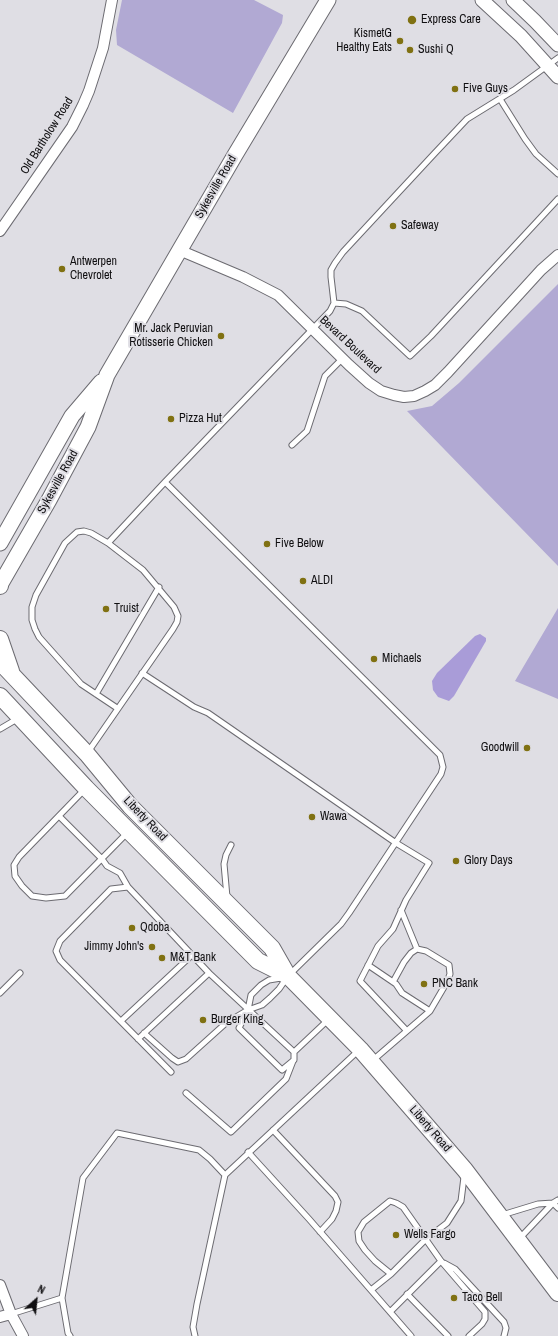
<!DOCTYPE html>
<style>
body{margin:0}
#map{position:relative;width:558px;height:1336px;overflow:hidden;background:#dfdee4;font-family:"Archivo Narrow",sans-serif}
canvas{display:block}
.north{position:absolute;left:16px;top:1280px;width:40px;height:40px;-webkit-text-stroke:3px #dfdee4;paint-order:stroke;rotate:27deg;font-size:11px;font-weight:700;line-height:16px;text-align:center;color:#100f11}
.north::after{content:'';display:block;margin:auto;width:14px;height:18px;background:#100f11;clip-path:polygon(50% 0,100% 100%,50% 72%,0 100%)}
</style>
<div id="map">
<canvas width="558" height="1336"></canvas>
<div class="north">N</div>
</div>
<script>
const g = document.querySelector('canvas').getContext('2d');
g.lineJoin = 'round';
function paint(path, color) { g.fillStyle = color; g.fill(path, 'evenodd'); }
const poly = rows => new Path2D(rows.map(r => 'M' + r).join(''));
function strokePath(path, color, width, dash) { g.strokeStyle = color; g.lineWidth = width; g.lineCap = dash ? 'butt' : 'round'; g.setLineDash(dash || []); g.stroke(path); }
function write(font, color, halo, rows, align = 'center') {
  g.font = font + ' "Archivo Narrow",sans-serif'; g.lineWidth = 4; g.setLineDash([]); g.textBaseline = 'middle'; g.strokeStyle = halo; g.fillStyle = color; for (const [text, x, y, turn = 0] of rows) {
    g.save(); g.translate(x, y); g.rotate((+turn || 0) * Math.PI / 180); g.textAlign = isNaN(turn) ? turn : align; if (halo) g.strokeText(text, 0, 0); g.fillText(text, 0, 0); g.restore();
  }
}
const green = poly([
 [122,0,254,0,283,15,282,23,233,113,117,45,116,30],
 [558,284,558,566,407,411,432,406,459,383],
 [558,608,558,699,515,681]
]);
const water = poly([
 [480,634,486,638,486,641,454,696,449,701,438,697,433,690,432,681,437,673,475,636]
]);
const service = poly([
 [500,99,525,139,536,154,558,174],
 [334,303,346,304,362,311,410,356,431,336,558,199],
 [292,445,307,431,325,376,343,358],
 [108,543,165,482,330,311,334,303,331,277,331,270,335,263,343,252,434,154,467,119,514,90,558,58],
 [142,673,194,707,208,713,396,843,429,863,406,900,393,929,378,946,360,981,407,1031],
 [96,694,159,587],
 [0,729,17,719],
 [88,752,173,629,177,622,178,616,174,607,143,570,108,543,91,533,84,531,77,532,65,543,36,595,32,607,32,620,35,629,39,637,81,684,117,708],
 [85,789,19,857,14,865,15,876,22,886,32,896,46,898,65,896,128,832],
 [59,816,102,859,107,866,120,873,128,887,209,973,294,1052,329,1019],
 [128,887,111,889,60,941,56,951,60,960,171,1072],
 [227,897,224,864,226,855,231,845],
 [401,910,417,949],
 [368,965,396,984,402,993,430,1011],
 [281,978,269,980,261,985,251,995,248,1010,239,1028,282,1070,294,1060,294,1052],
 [0,993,20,973],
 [121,1021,192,955],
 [144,1033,172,1058,178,1062,186,1059,226,1023,248,1010,262,1005,270,998,279,989,288,976,341,924,349,913,441,774,443,767,440,755,425,740,165,482],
 [138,1039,209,973],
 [372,1061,430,1011,447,982,450,974,449,965,426,951,417,949,411,953,404,962,393,982],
 [186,1093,231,1132,286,1079,293,1061],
 [273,1130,335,1196,338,1202,336,1211,332,1219,320,1232],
 [248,1152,309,1219,411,1336],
 [553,1203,558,1208],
 [502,1215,538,1204,553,1203],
 [519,1239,553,1203,558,1200],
 [444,1263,455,1269,504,1322,506,1328,504,1336],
 [391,1274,375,1261,365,1250,359,1241,358,1232,364,1222,390,1201,396,1203,403,1207,441,1261,485,1312,485,1319,482,1324,469,1336],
 [371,1290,391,1274,426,1239,447,1223,461,1201,464,1177],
 [407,1294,448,1336],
 [390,1312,441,1261],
 [11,1314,62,1298],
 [70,1336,68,1333,62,1298,83,1178,117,1133,199,1150,210,1159,225,1175,358,1051],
 [195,1336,193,1327,197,1304,225,1175]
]);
const minor = poly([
 [0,231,72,127,83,105,89,91,103,48,112,0],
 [179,250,243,277,278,295,349,365,369,383,381,391,394,395,404,397,414,396,425,391,435,385,448,372,541,270,558,255],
 [0,1285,11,1314,23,1336],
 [0,1317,11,1314]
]);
const tertiary = poly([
 [482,0,521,36,558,77],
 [513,0,535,21,558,45]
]);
const secondary = poly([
 [0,543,72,416,101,382],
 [0,585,49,500,88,427,107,375,235,155,328,0]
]);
const primary = poly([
 [0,586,0,585],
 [0,639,11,671],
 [0,662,87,754,130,806,272,948,288,976,360,1049,465,1170,558,1293],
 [0,696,86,788,258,961,288,976]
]);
const markers = [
 [412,20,5,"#807112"],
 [400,41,4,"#807112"],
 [410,50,4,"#807112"],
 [455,89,4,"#807112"],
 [393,226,4,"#807112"],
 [62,269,4,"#807112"],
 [221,336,4,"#807112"],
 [171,419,4,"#807112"],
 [267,544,4,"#807112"],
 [303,581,4,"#807112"],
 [106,609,4,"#807112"],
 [374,659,4,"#807112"],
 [527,748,4,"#807112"],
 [312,817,4,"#807112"],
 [456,861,4,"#807112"],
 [132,928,4,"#807112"],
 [152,947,4,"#807112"],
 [162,958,4,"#807112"],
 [424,984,4,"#807112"],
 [203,1020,4,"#807112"],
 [396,1235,4,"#807112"],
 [454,1298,4,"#807112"]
];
const poiNames = [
 ["Express Care",421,20],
 ["KismetG",392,34,"right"],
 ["Healthy Eats",392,48,"right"],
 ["Sushi Q",418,50],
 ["Five Guys",463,89],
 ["Safeway",401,226],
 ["Antwerpen",70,262],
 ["Chevrolet",70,276],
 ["Mr. Jack Peruvian",213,329,"right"],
 ["Rotisserie Chicken",213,343,"right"],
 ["Pizza Hut",179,419],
 ["Five Below",275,544],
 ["ALDI",311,581],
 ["Truist",114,609],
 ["Michaels",382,659],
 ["Goodwill",519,748,"right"],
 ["Wawa",320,817],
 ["Glory Days",464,861],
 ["Qdoba",140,928],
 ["Jimmy John's",144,947,"right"],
 ["M&T Bank",170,958],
 ["PNC Bank",432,984],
 ["Burger King",211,1020],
 ["Wells Fargo",404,1235],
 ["Taco Bell",462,1298]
];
const streetNames = [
 ["Old Bartholow Road",47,136,-58],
 ["Sykesville Road",216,187,-60],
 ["Bevard Boulevard",350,345,43],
 ["Sykesville Road",58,482,-61],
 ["Liberty Road",145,819,46],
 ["Liberty Road",430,1129,49]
];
paint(green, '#b1a9d3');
paint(water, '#a99cd8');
strokePath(service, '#6c6b71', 7);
strokePath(minor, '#6c6b71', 12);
strokePath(tertiary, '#6c6b71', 15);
strokePath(secondary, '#6c6b71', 17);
strokePath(primary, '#6c6b71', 18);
strokePath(service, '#fff', 5);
strokePath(minor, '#fff', 10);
strokePath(tertiary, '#fff', 13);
strokePath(secondary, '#fff', 15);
strokePath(primary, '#fff', 16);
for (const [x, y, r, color] of markers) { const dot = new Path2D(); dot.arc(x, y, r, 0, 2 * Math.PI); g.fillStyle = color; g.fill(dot); strokePath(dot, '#dfdee4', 1.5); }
write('12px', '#100f11', '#dfdee4', poiNames, 'left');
write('12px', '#100f11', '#dfdee4', streetNames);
</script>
